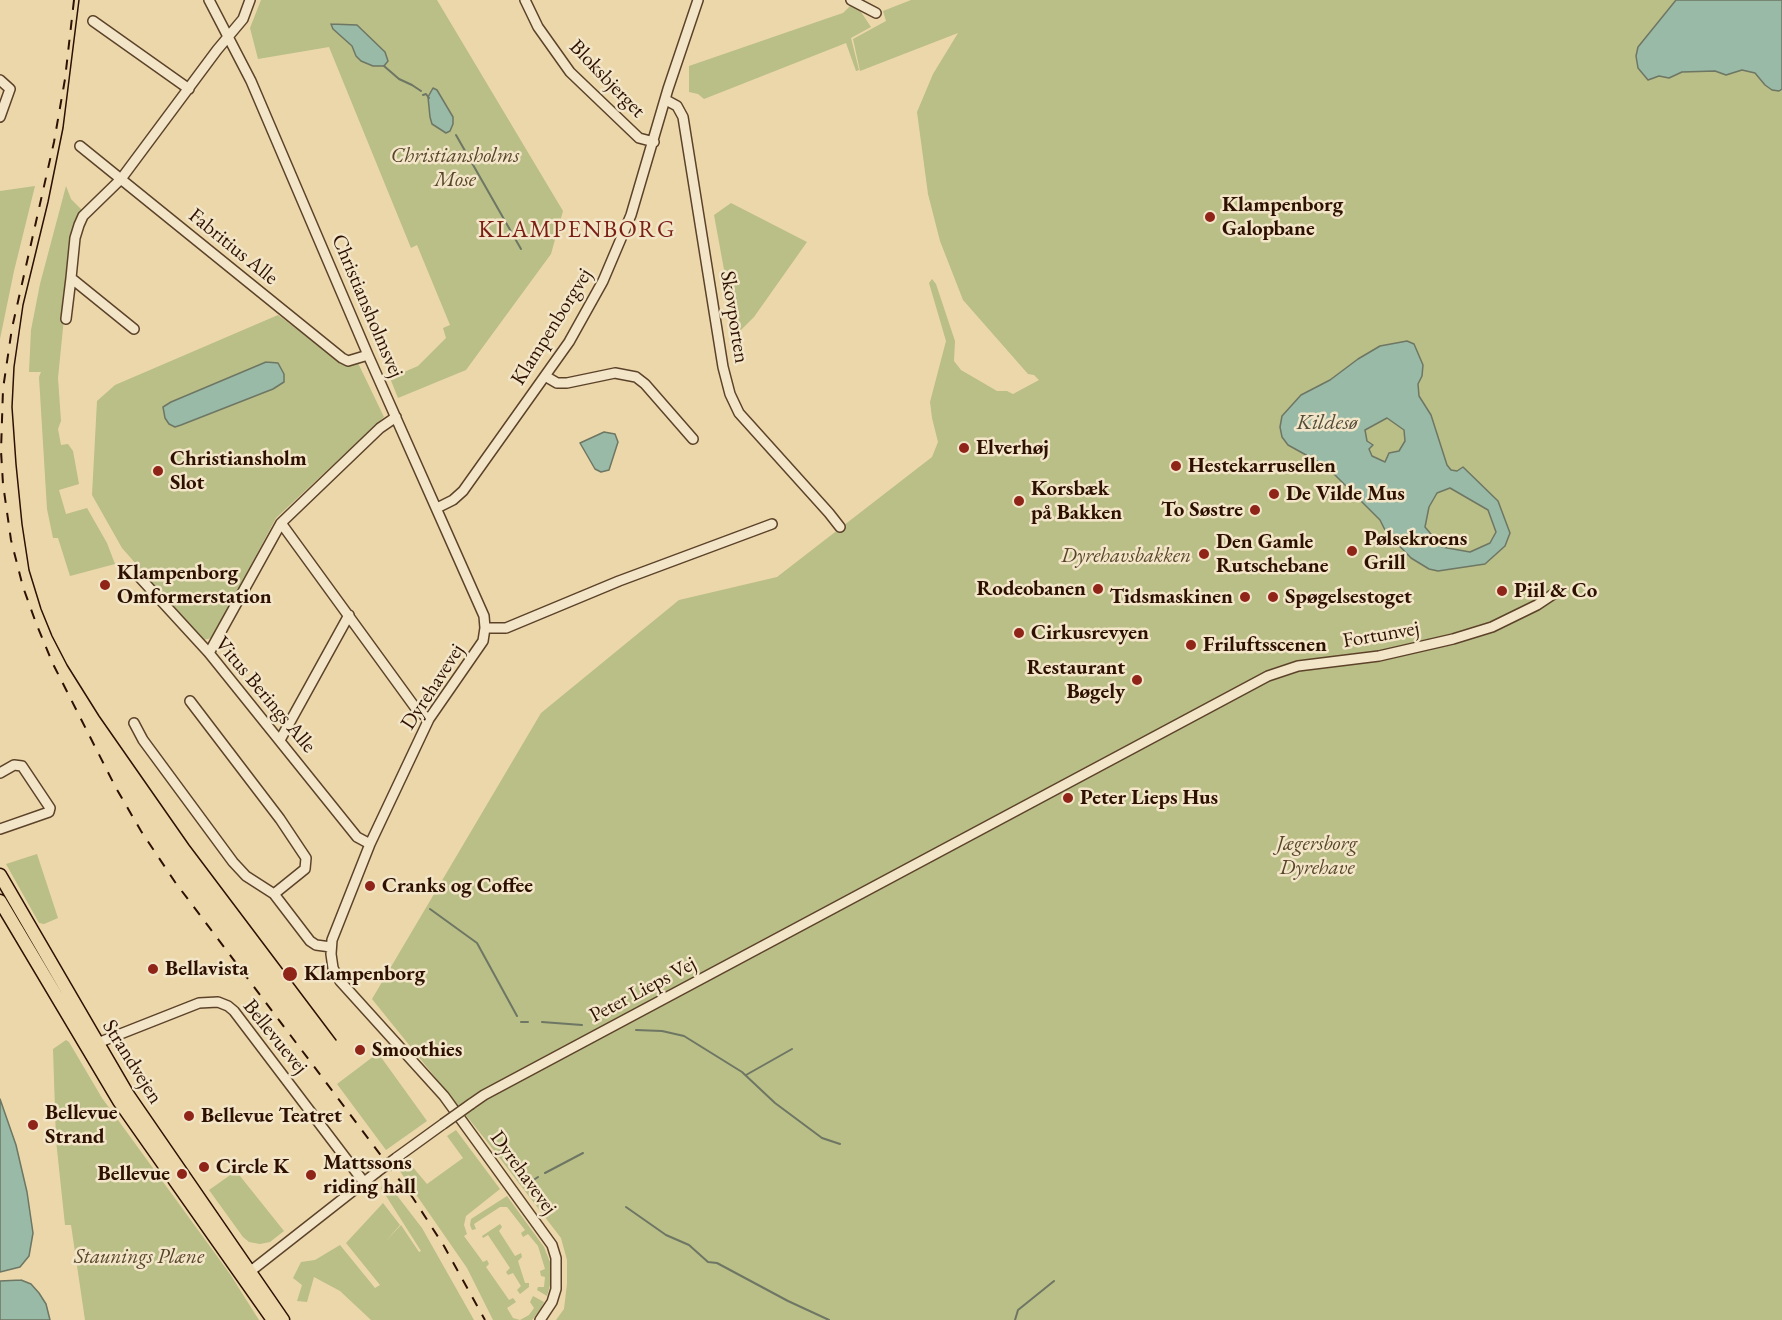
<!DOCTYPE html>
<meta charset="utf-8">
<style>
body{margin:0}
canvas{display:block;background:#ebd7aa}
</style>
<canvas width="1782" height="1320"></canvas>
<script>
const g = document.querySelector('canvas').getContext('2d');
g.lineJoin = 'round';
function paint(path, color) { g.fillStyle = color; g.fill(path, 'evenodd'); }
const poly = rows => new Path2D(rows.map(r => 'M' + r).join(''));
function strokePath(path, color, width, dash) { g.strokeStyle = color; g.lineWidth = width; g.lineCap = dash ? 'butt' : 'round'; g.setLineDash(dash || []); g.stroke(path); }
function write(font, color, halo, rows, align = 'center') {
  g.font = font + ' "EB Garamond",serif'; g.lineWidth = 5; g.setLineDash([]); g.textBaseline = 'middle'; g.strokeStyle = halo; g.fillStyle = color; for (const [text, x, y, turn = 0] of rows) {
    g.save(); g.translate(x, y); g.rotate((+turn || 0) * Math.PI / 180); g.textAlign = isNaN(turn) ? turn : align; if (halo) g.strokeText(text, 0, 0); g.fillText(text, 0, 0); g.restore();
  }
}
const green = poly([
 [261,0,437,0,563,211,551,254,466,370,398,398,390,378,418,366,446,338,443,328,450,325,417,245,411,248,329,47,258,59,250,28],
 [911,0,1782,0,1782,1320,556,1320,564,1309,567,1284,567,1260,561,1238,485,1139,372,999,541,713,679,600,777,577,932,457,938,442,932,418,930,402,946,341,929,283,932,279,936,284,955,341,954,361,961,370,997,391,1007,391,1013,394,1039,380,1034,375,1028,374,963,300,940,241,928,194,917,112,933,74,958,33,860,71,853,39,886,21,883,11],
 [850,6,859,9,871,27,851,38,859,70,856,71,846,43,704,99,698,94,689,92,689,66,834,16,843,13],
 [35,186,14,271,0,339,0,191],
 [66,186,71,199,84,212,68,278,58,378,61,421,58,429,61,445,68,444,73,451,79,484,59,490,66,514,87,508,107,543,115,564,70,576,58,538,53,538,47,509,39,377,41,372,29,372,31,330,40,284],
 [731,203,807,242,754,317,736,335,714,215],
 [278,315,345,364,358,363,384,417,276,518,212,638,203,640,122,548,92,495,97,401,115,385],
 [37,854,58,918,44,924,39,923,6,864],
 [66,1040,69,1042,102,1098,230,1274,259,1320,85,1320,71,1225,65,1225,56,1140,53,1049],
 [378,1053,427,1121,386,1150,337,1084],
 [456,1130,500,1189,466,1216,464,1225,467,1234,464,1236,483,1262,487,1260,489,1264,486,1267,509,1300,513,1298,516,1302,507,1308,513,1318,520,1320,529,1315,534,1308,530,1302,533,1296,544,1302,541,1309,532,1320,493,1320,467,1268,397,1167,402,1162,411,1165,427,1184,463,1158,447,1136],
 [236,1171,284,1231,270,1242,260,1244,249,1242,243,1237,209,1190],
 [385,1180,422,1228,474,1320,371,1320,340,1291,314,1277,307,1302,297,1301,302,1285,293,1278,301,1262,315,1260,340,1245,375,1288,380,1285,346,1243,383,1203,400,1225,385,1242,401,1225,419,1252,421,1251,381,1188],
 [507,1196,544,1247,550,1262,552,1278,547,1296,537,1290,538,1287,544,1287,545,1277,541,1276,540,1271,545,1269,538,1246,528,1234,523,1237,521,1233,525,1230,507,1207,500,1207,474,1224,476,1229,472,1230,470,1225,471,1219],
 [500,1224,502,1227,499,1231,515,1256,521,1253,522,1257,518,1261,525,1283,529,1283,529,1287,520,1294,517,1290,521,1286,513,1273,508,1275,506,1272,510,1268,488,1235,483,1238,482,1236]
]);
const water = poly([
 [1676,0,1782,0,1782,89,1779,91,1772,90,1765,85,1755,73,1742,70,1726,75,1715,71,1682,72,1669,78,1659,76,1648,80,1638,68,1636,56,1638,47,1676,0],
 [331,24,357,25,385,52,388,61,384,66,373,66,361,61,356,56,352,46,333,29,331,24],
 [433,88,437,90,453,117,453,124,450,131,446,133,432,124,430,117,428,97,433,88],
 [1407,341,1414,344,1423,365,1422,376,1418,384,1419,396,1431,415,1447,465,1451,470,1457,471,1463,467,1498,501,1510,533,1505,546,1485,564,1438,571,1429,569,1411,558,1386,532,1380,520,1326,466,1288,445,1282,437,1280,427,1282,416,1301,395,1330,380,1358,359,1380,346,1407,341],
 [1387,418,1404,430,1405,441,1399,451,1389,453,1385,462,1372,456,1369,449,1373,445,1367,441,1365,430,1387,418],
 [1450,488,1488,510,1496,532,1490,543,1470,552,1442,547,1425,527,1429,507,1437,493,1450,488],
 [266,362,278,363,284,374,284,382,273,389,181,425,175,427,169,424,165,418,163,407,171,402,266,362],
 [604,432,615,434,618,442,609,470,601,472,595,469,580,443,604,432],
 [0,1099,16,1145,27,1192,33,1233,29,1256,20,1267,0,1272,0,1099],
 [21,1280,31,1284,39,1293,46,1304,50,1320,0,1320,0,1281,21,1280]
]);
const stream = poly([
 [384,66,399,79,412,85,421,91],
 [423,95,426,94,429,98],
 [456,135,521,249],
 [430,909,477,943,517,1016],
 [521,1022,528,1022],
 [542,1022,582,1025],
 [636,1030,662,1031,684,1036,742,1072,775,1103,822,1138,840,1144],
 [746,1075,792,1049],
 [545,1173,583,1153],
 [532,1181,538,1177],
 [626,1207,666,1235,689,1245,708,1262,717,1263,788,1301,829,1320],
 [1015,1320,1018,1310,1054,1281]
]);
const minor = poly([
 [209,0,251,81,368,355,484,616,485,628,483,641,429,719,370,844,332,940,331,954,333,968,340,981,444,1096,552,1245,556,1258,556,1289,552,1302,540,1320],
 [525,0,538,27,570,72,639,138,654,142],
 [851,0,876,13],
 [93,21,189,89],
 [0,80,10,89,0,117],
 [666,100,677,106,683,117,723,367,730,394,739,413,829,513,840,527],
 [80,146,342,358,348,361,368,355],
 [66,319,71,278],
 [134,329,71,278,75,238,79,225,83,216,121,179,217,50,243,19,250,0],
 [545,376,557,383,567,383,615,373,636,377,645,384,693,439],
 [437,508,453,500,463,491,569,342,603,281,631,215,668,89,698,0],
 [281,523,417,710,429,719],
 [132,569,209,653,357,837,370,844],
 [485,628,506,628,619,581,772,524],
 [209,653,281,523,380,428,396,417],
 [190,701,280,819,306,858,305,869,274,894],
 [134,723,143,740,233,862,246,876,274,894,310,941,316,945,331,947],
 [280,740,349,615],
 [0,773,14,765,22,766,50,808,49,812,0,829],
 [95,1044,199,1003,218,1002,228,1006,234,1011,363,1181],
 [471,1104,484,1095,1268,676,1298,666,1379,656,1453,639,1492,627,1537,605,1555,593],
 [396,1158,443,1124],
 [247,1274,377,1172]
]);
const major = poly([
 [0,875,128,1095,283,1320],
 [0,901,119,1101,273,1320]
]);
const tram = poly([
 [79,0,63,128,48,202,23,305,14,367,12,407,16,464,22,524,29,570,41,609,52,636,67,665,99,716,189,845,336,1040]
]);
const rail = poly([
 [74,0,65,79,54,142,12,328,3,389,1,451,3,484,11,540,23,587,36,623,53,664,116,788,141,831,175,882,413,1198,444,1246,485,1320]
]);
const minorBridge = poly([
 [443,1124,471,1104],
 [377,1172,396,1158]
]);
const markers = [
 [1210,217,6,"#8f2418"],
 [964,448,6,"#8f2418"],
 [1176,466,6,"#8f2418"],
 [158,471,6,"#8f2418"],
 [1274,494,6,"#8f2418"],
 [1019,501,6,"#8f2418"],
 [1255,510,6,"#8f2418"],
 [1352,551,6,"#8f2418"],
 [1204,554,6,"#8f2418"],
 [105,585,6,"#8f2418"],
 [1098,589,6,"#8f2418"],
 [1502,591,6,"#8f2418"],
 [1245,597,6,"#8f2418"],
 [1273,597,6,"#8f2418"],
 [1019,633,6,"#8f2418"],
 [1191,645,6,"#8f2418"],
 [1137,680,6,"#8f2418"],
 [1068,798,6,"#8f2418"],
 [370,886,6,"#8f2418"],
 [153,969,6,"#8f2418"],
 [290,974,8,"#8f2418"],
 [360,1050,6,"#8f2418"],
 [189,1116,6,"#8f2418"],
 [33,1125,6,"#8f2418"],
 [204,1167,6,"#8f2418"],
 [182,1174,6,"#8f2418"],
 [311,1175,6,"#8f2418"]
];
const streetNames = [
 ["Bloksbjerget",607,79,46],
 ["Fabritius Alle",233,247,39],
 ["Christiansholmsvej",367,306,67],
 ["Skovporten",734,317,81],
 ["Klampenborgvej",552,327,-58],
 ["Fortunvej",1381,635,-10],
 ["Dyrehavevej",433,687,-57],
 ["Vitus Berings Alle",265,695,50],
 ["Peter Lieps Vej",643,990,-28],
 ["Bellevuevej",275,1037,51],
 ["Strandvejen",132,1062,58],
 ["Dyrehavevej",523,1173,54]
];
const parkNames = [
 ["Christiansholms",455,156],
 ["Mose",455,180],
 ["Dyrehavsbakken",1126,556],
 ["Jægersborg",1317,844],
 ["Dyrehave",1317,868],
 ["Staunings Plæne",139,1257]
];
const poiNames = [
 ["Klampenborg",1222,205],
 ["Galopbane",1222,229],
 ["Elverhøj",976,448],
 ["Christiansholm",170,459],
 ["Slot",170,483],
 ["Hestekarrusellen",1188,466],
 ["Korsbæk",1031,489],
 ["på Bakken",1031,513],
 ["De Vilde Mus",1286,494],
 ["To Søstre",1243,510,"right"],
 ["Pølsekroens",1364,539],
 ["Grill",1364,563],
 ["Den Gamle",1216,542],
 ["Rutschebane",1216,566],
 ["Klampenborg",117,573],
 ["Omformerstation",117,597],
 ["Rodeobanen",1086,589,"right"],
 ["Piil & Co",1514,591],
 ["Tidsmaskinen",1233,597,"right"],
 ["Spøgelsestoget",1285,597],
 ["Cirkusrevyen",1031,633],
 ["Friluftsscenen",1203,645],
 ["Restaurant",1125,668,"right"],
 ["Bøgely",1125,692,"right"],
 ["Peter Lieps Hus",1080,798],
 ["Cranks og Coffee",382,886],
 ["Bellavista",165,969],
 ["Klampenborg",304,974],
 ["Smoothies",372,1050],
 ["Bellevue",45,1113],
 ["Strand",45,1137],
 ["Bellevue Teatret",201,1116],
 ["Mattssons",323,1163],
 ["riding hall",323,1187],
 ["Circle K",216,1167],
 ["Bellevue",170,1174,"right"]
];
const waterNames = [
 ["Kildesø",1327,423]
];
const quarterNames = [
 ["KLAMPENBORG",577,230]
];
paint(green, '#babe87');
paint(water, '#98baa6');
strokePath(water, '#6e7664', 1.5);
strokePath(stream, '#6e7664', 2);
strokePath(minor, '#5d422a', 12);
strokePath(major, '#2e1000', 15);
strokePath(minor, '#f2e5c8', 9);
strokePath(major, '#ebd7aa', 12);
strokePath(tram, '#2e1000', 1.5);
strokePath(rail, '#2e1000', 2, [10, 10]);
strokePath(minorBridge, '#5d422a', 12, []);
strokePath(minorBridge, '#f2e5c8', 9);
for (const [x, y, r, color] of markers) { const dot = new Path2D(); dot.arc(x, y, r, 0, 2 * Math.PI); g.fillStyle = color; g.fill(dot); strokePath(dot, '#f2e5c8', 2); }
write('21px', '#2e1000', '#f2e5c8', streetNames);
write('italic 21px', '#584428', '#f2e5c8', parkNames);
write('bold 21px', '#2e1000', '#f2e5c8', poiNames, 'left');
write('italic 22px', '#534c3a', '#f2e5c8', waterNames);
g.letterSpacing = '1.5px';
write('24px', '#7a1f14', '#f2e5c8', quarterNames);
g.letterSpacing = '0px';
</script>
